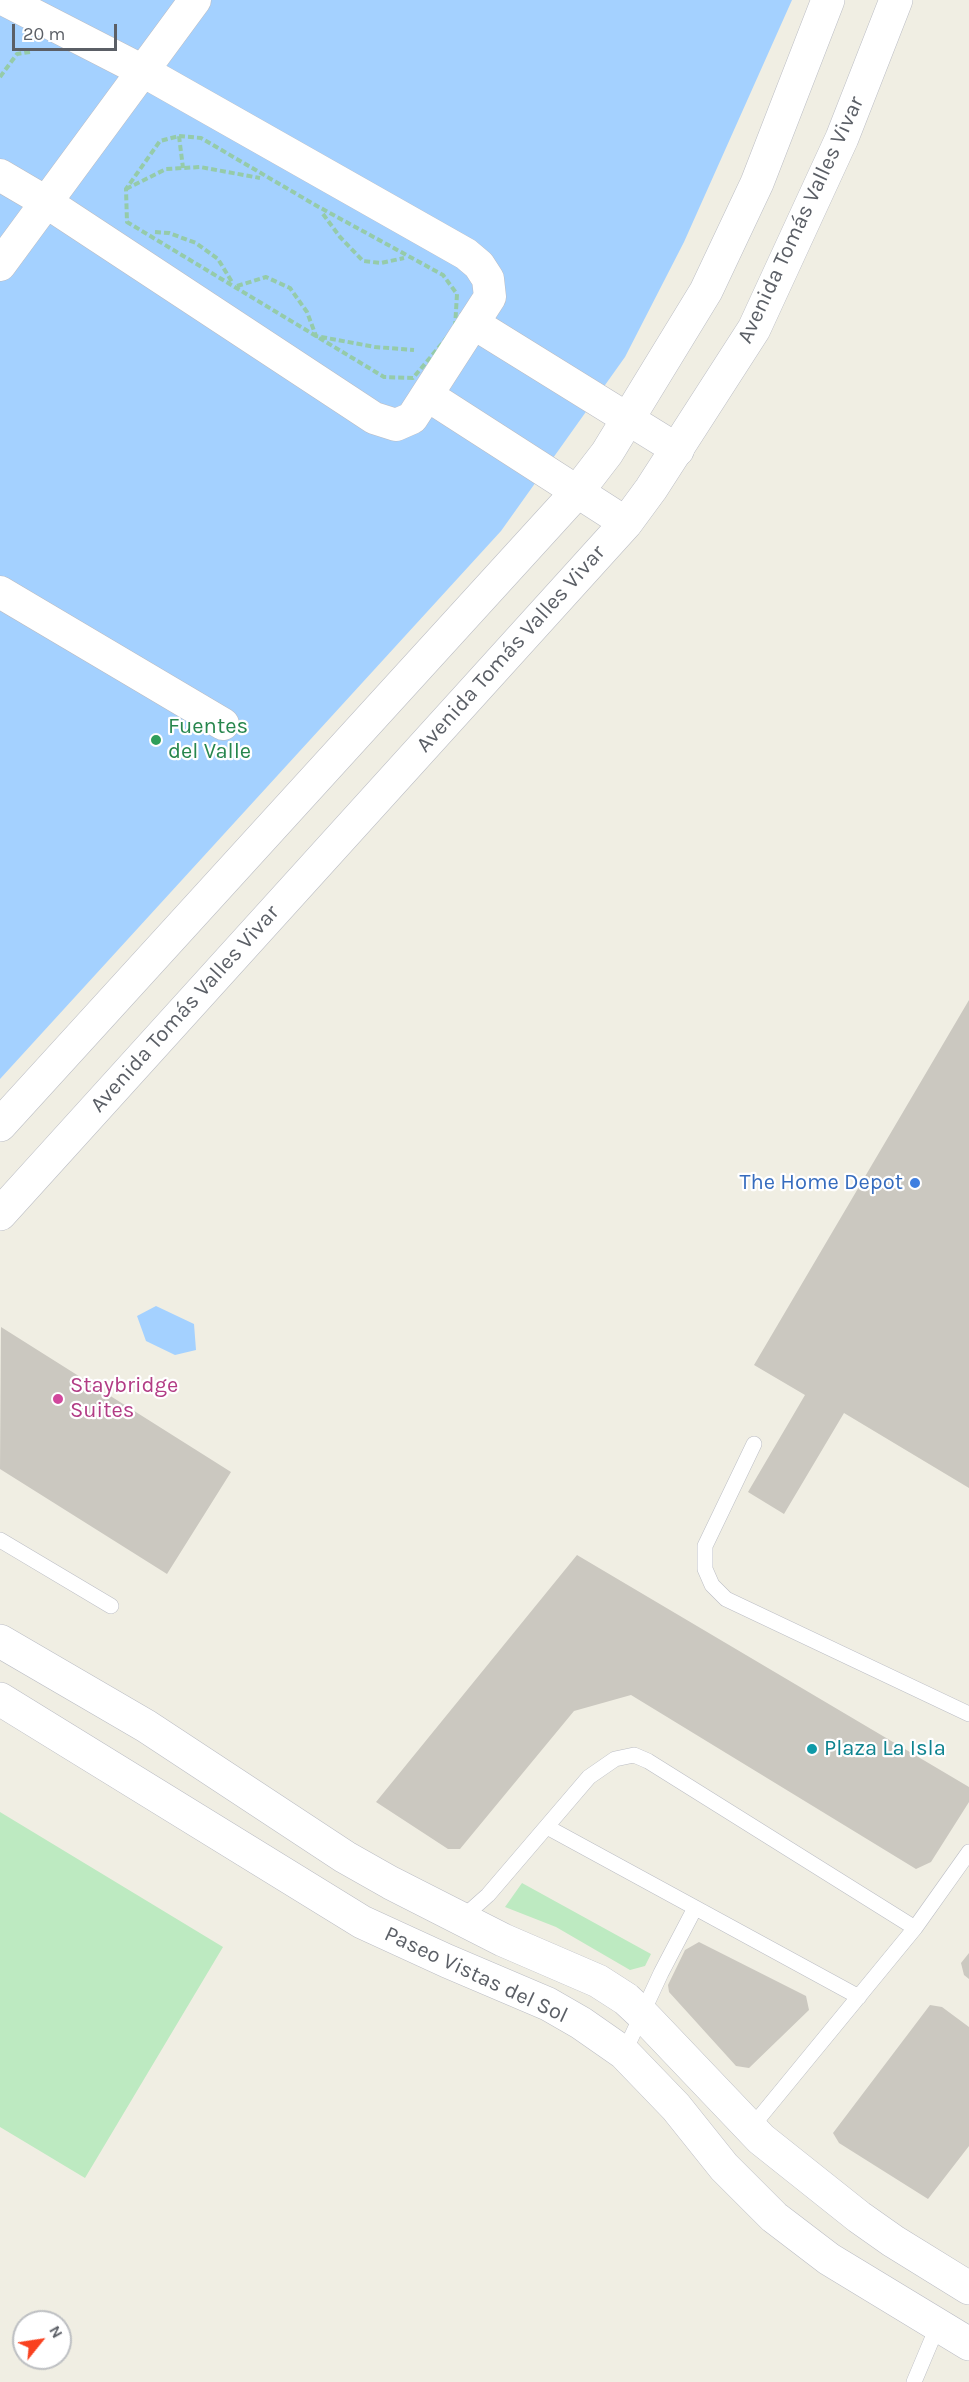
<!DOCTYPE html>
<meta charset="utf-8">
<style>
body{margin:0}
#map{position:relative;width:969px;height:2382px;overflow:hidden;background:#f0eee3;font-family:Karla,sans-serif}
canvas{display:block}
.north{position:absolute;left:12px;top:2310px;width:60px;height:60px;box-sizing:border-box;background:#fff;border:2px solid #bdbfc2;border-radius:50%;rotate:60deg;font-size:16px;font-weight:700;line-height:24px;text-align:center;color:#5b5f66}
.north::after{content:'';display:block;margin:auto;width:21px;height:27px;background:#f9411f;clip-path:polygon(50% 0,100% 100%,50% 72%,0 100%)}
.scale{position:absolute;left:12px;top:24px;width:105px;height:27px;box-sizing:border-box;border:3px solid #5b5f66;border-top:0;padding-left:8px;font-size:18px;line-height:21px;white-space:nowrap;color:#5b5f66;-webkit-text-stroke:4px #fff;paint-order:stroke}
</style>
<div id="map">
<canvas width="969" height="2382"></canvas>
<div class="north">N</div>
<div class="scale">20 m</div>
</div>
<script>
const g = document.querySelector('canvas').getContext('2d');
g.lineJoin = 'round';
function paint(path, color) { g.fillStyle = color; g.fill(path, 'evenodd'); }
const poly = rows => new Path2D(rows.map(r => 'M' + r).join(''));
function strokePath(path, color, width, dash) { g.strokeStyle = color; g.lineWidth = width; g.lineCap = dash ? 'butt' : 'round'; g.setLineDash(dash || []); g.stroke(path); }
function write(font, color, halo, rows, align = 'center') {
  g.font = font + ' Karla,sans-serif'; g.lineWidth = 4.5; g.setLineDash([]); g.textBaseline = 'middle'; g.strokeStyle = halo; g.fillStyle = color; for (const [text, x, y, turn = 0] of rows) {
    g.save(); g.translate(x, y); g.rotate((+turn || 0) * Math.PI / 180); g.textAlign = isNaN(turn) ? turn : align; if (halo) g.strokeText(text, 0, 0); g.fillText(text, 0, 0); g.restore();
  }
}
const green = poly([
 [0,1812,223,1947,85,2178,0,2127],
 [522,1883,651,1954,645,1966,630,1970,556,1927,505,1907]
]);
const water = poly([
 [0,0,792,0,684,242,625,357,501,531,0,1079],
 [156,1306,194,1324,196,1350,175,1355,146,1341,137,1316]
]);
const building = poly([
 [969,1000,969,1488,844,1413,784,1514,748,1492,805,1395,754,1365],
 [1,1327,231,1472,167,1574,0,1469],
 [577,1555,969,1787,969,1802,931,1862,916,1869,631,1695,574,1711,460,1849,448,1849,376,1802],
 [699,1942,806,1996,809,2010,749,2068,736,2066,669,1992,668,1985,685,1950],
 [969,1953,969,1979,964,1975,961,1963],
 [930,2005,942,2007,969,2027,969,2146,928,2199,839,2143,833,2133]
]);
const path = poly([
 [0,77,17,54,30,52],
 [179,136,201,138,317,206,443,275,457,294,455,328,413,378,384,377,127,222,126,189,160,141,179,136],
 [179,136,183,168],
 [126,189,166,169,200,167,260,178],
 [323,214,340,237,363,261,381,263,404,258],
 [155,232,169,233,196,243,218,259,232,282],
 [237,286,266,277,290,288,307,312,316,336,375,347,414,350]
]);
const service = poly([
 [754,1444,705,1546,705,1569,712,1585,726,1599,969,1714],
 [0,1540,111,1606],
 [547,1827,859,1997],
 [461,1919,488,1895,589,1777,615,1759,634,1755,648,1761,915,1928,750,2129],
 [915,1928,969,1852],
 [624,2053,661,1973,695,1908],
 [914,2382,938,2325]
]);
const minor = poly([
 [0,175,46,202,374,418,396,425,412,418,490,297,488,279,479,265,466,254,143,71,5,0],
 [0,265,195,0],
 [473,323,678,450],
 [427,395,626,523],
 [0,592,223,724]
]);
const tertiary = poly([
 [0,1125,577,492,607,453,706,291,757,183,828,0],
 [0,1214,626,523,651,489,754,329,842,138,896,0],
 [0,1641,146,1726,345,1857,391,1883,503,1940,598,1981,626,1999,641,2013,761,2139,859,2217,893,2241,969,2288],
 [0,1699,362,1922,447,1961,548,2004,581,2023,624,2053,676,2107,724,2167,774,2217,829,2259,969,2344]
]);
const markers = [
 [156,740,6,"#2e9e5b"],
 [915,1183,6,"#3f7fe0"],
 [58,1399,6,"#d1479c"],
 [812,1749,6,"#0f9aa8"]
];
const streetNames = [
 ["Avenida Tomás Valles Vivar",801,220,-65],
 ["Avenida Tomás Valles Vivar",511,649,-48],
 ["Avenida Tomás Valles Vivar",185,1009,-48],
 ["Paseo Vistas del Sol",476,1975,25]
];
const leisureNames = [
 ["Fuentes",168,727],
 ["del Valle",168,752]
];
const shopNames = [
 ["The Home Depot",903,1183]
];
const hotelNames = [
 ["Staybridge",70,1386],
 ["Suites",70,1411]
];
const cultureNames = [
 ["Plaza La Isla",824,1749]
];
paint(green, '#bdeac1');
paint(water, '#a4d1ff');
paint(building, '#cbc8c0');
strokePath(service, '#bbbdc4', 16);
strokePath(minor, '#bbbdc4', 33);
strokePath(tertiary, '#bbbdc4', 34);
strokePath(path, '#95cba9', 4, [6, 3]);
strokePath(service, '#fff', 15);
strokePath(minor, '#fff', 32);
strokePath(tertiary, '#fff', 33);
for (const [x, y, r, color] of markers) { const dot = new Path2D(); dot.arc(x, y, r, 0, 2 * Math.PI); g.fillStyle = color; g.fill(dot); strokePath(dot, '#fff', 2); }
write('22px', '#5b5f66', '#fff', streetNames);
write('22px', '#27864d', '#fff', leisureNames, 'left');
write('22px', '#366cbe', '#fff', shopNames, 'right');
write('22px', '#b23c85', '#fff', hotelNames, 'left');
write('22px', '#0d838f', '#fff', cultureNames, 'left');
</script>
